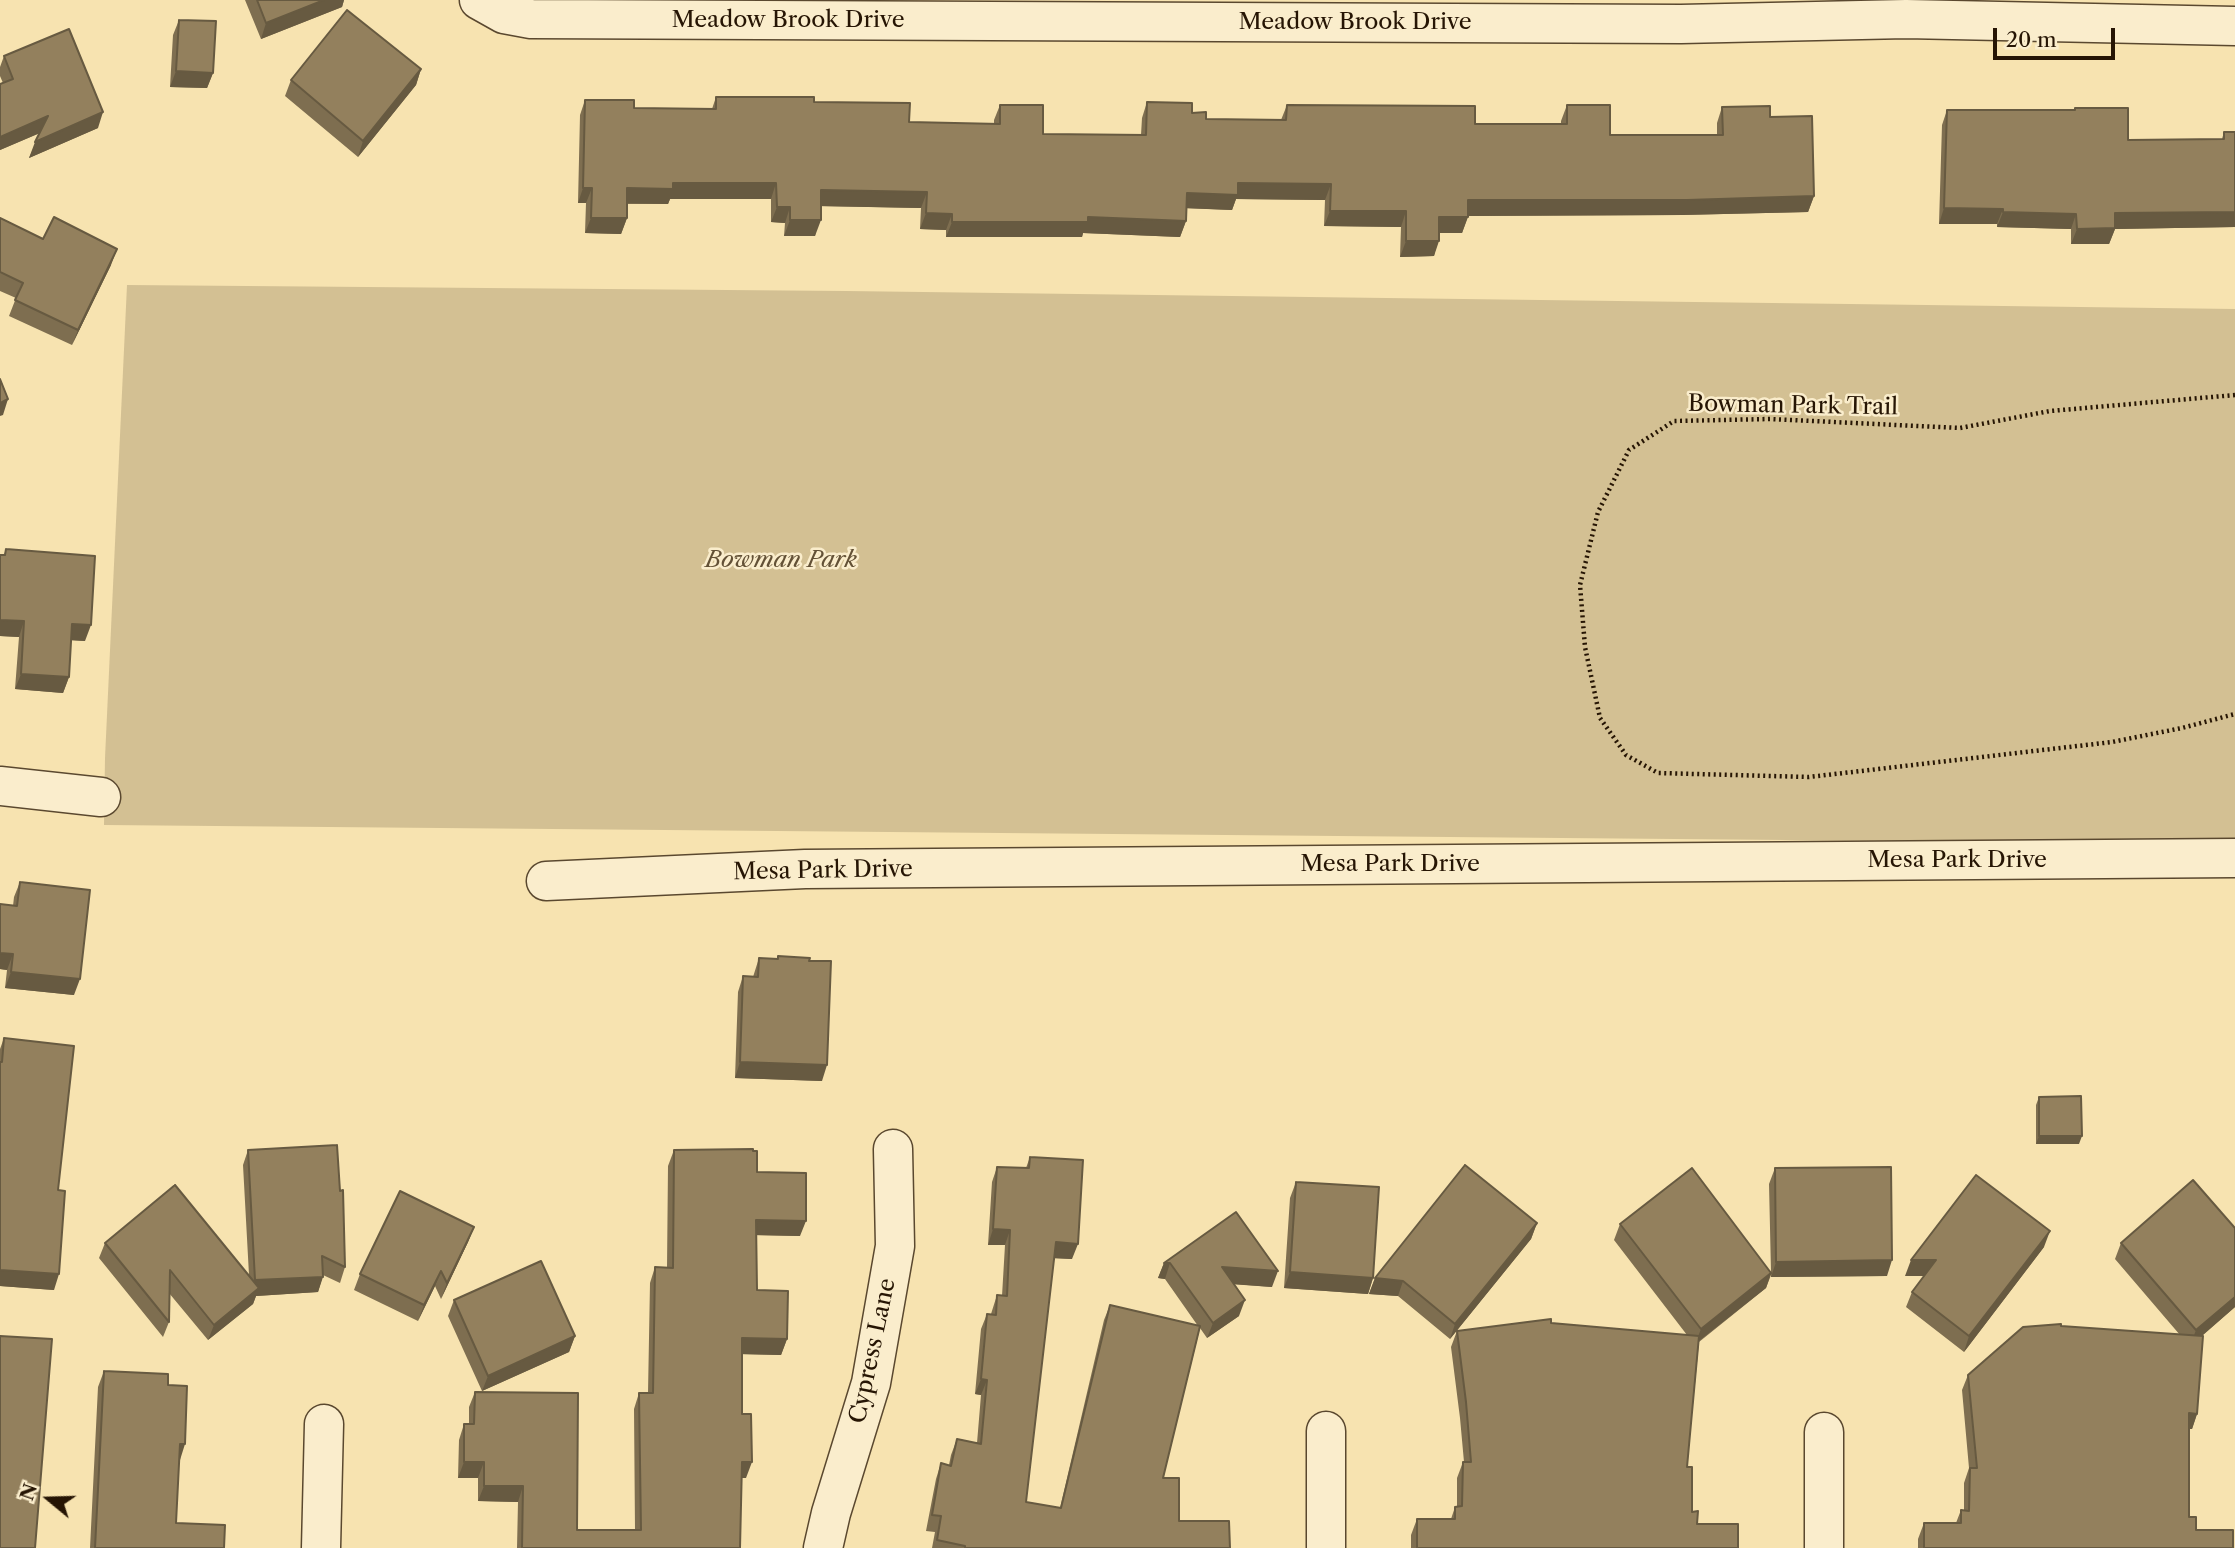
<!DOCTYPE html>
<style>
body{margin:0}
#map{position:relative;width:2235px;height:1548px;overflow:hidden;background:#f7e3b0;font-family:"Libre Caslon Text",serif}
canvas{display:block}
.north{position:absolute;left:14px;top:1464px;width:70px;height:70px;-webkit-text-stroke:5px #faedcc;paint-order:stroke;rotate:289deg;font-size:19px;font-weight:700;line-height:28px;text-align:center;color:#261504}
.north::after{content:'';display:block;margin:auto;width:24px;height:32px;background:#261504;clip-path:polygon(50% 0,100% 100%,50% 72%,0 100%)}
.scale{position:absolute;left:1993px;top:28px;width:122px;height:32px;box-sizing:border-box;border:4px solid #261504;border-top:0;padding-left:9px;font-size:21px;line-height:24px;white-space:nowrap;color:#261504;-webkit-text-stroke:5px #faedcc;paint-order:stroke}
</style>
<div id="map">
<canvas width="2235" height="1548"></canvas>
<div class="north">N</div>
<div class="scale">20 m</div>
</div>
<script>
const g = document.querySelector('canvas').getContext('2d');
g.lineJoin = 'round';
function paint(path, color) { g.fillStyle = color; g.fill(path, 'evenodd'); }
const poly = rows => new Path2D(rows.map(r => 'M' + r).join(''));
function strokePath(path, color, width, dash) { g.strokeStyle = color; g.lineWidth = width; g.lineCap = dash ? 'butt' : 'round'; g.setLineDash(dash || []); g.stroke(path); }
function write(font, color, halo, rows, align = 'center') {
  g.font = font + ' "Libre Caslon Text",serif'; g.lineWidth = 5; g.setLineDash([]); g.textBaseline = 'middle'; g.strokeStyle = halo; g.fillStyle = color; for (const [text, x, y, turn = 0] of rows) {
    g.save(); g.translate(x, y); g.rotate((+turn || 0) * Math.PI / 180); g.textAlign = isNaN(turn) ? turn : align; if (halo) g.strokeText(text, 0, 0); g.fillText(text, 0, 0); g.restore();
  }
}
const green = poly([
 [127,285,846,291,2235,309,2235,844,104,825,105,758]
]);
const path = poly([
 [2235,395,2050,411,1960,428,1770,419,1674,421,1629,450,1598,512,1580,585,1585,647,1600,718,1626,755,1658,773,1809,777,2112,742,2182,728,2235,714]
]);
const minor = poly([
 [479,0,504,14,531,19,1681,24,1906,19,2235,26],
 [0,786,101,797],
 [546,881,805,869,2235,858],
 [1824,1432,1824,1548],
 [321,1548,324,1424],
 [823,1548,831,1513,871,1383,895,1246,893,1149],
 [1326,1548,1326,1431]
]);
const wall = poly([
 [245,0,344,0,342,7,261,39],
 [179,20,213,73,207,88,170,87,173,35],
 [4,56,98,128,29,158,40,133,0,150,0,84,3,83,0,76,0,67],
 [421,69,416,85,358,157,285,96,291,80],
 [716,97,814,102,909,122,994,124,994,120,1000,105,1043,134,1141,135,1142,118,1147,102,1192,113,1206,119,1281,120,1287,105,1475,124,1561,124,1561,121,1567,105,1610,135,1717,135,1717,123,1722,107,1770,117,1814,196,1808,212,1681,215,1468,216,1462,233,1439,233,1434,256,1400,257,1401,227,1324,226,1325,200,1236,199,1232,210,1186,208,1186,221,1180,237,1083,233,1082,237,946,237,946,230,920,229,921,208,821,206,815,236,784,236,785,223,771,222,771,199,670,199,668,204,627,204,627,218,621,234,585,233,586,203,578,203,580,115,585,100,634,108,712,109],
 [1947,110,2128,140,2222,139,2224,132,2235,132,2235,227,2115,229,2109,244,2071,244,2071,229,1997,227,1997,224,1939,224,1942,125],
 [0,218,43,239,111,265,72,345,9,316,16,298,0,291],
 [6,549,85,641,71,640,69,677,63,693,15,689,19,637,0,636,0,555,4,555],
 [20,882,74,995,5,988,7,970,0,969,0,904,13,906,14,897],
 [778,956,822,1081,735,1078,738,992,743,976,753,977,759,958,777,959],
 [4,1038,58,1190,54,1290,0,1286,0,1049],
 [2039,1097,2079,1144,2036,1144,2036,1105],
 [248,1150,340,1191,345,1267,340,1283,323,1275,318,1292,256,1296,253,1304,208,1340,169,1293,169,1322,163,1337,99,1258,105,1243,249,1275,243,1165],
 [674,1150,757,1172,800,1236,756,1235,757,1290,787,1339,781,1355,742,1354,742,1414,746,1478,741,1478,740,1548,517,1548,518,1502,478,1501,478,1478,458,1478,459,1440,464,1424,469,1424,469,1407,475,1392,577,1530,635,1530,634,1409,639,1393,648,1393,650,1283,655,1267,667,1268,668,1166],
 [1030,1157,1072,1259,1054,1258,1026,1502,1060,1508,1104,1320,1110,1305,1198,1326,1165,1279,1158,1278,1164,1263,1236,1212,1272,1287,1234,1284,1239,1316,1207,1338,1200,1328,1163,1478,1179,1521,1230,1548,932,1548,935,1532,926,1531,936,1479,941,1463,949,1465,951,1455,957,1439,977,1443,981,1395,975,1394,981,1329,987,1314,991,1314,997,1295,1002,1296,1005,1245,988,1245,992,1182,997,1167,1026,1168],
 [1775,1168,1887,1276,1771,1277,1771,1275,1766,1288,1699,1342,1687,1467,1692,1512,1697,1524,1738,1548,1411,1548,1411,1535,1417,1519,1451,1519,1455,1507,1457,1507,1457,1478,1463,1462,1464,1462,1460,1418,1451,1347,1457,1331,1551,1323,1687,1335,1614,1240,1620,1224,1771,1272,1769,1184],
 [1296,1182,1373,1278,1368,1294,1284,1288,1290,1198],
 [1537,1223,1531,1239,1450,1339,1398,1296,1369,1294,1375,1278],
 [474,1227,468,1242,441,1299,435,1286,418,1321,354,1290,360,1274],
 [2235,1228,2235,1307,2202,1336,2197,1414,2192,1429,2189,1429,2189,1517,2196,1530,2233,1548,1918,1548,1918,1539,1924,1523,1956,1523,1961,1510,1964,1510,1964,1483,1969,1468,1962,1390,1968,1375,2180,1335,2115,1259,2121,1243],
 [2044,1247,1964,1352,1906,1307,1912,1292,1924,1276,1905,1276],
 [454,1300,575,1336,569,1352,482,1391,448,1316],
 [104,1371,168,1385,179,1460,176,1523,224,1548,90,1548,98,1387]
]);
const shadedWall = poly([
 [324,0,344,0,342,7,261,39,266,23],
 [421,69,416,85,358,157,363,141],
 [176,71,213,73,207,88,170,87],
 [103,112,98,128,29,158,35,142],
 [48,116,42,132,0,150,0,137],
 [673,183,776,183,771,199,670,199,668,204,622,203,627,188],
 [1238,183,1331,184,1325,200,1236,199,1232,210,1181,208,1187,193],
 [583,188,592,188,586,203,578,203],
 [821,190,927,192,921,208,815,206],
 [1814,196,1808,212,1681,215,1463,216,1468,200],
 [777,207,790,207,785,223,771,222],
 [1944,208,2003,209,1997,224,1939,224],
 [1330,211,1406,211,1401,227,1324,226],
 [2003,212,2076,214,2071,229,1997,227],
 [2235,212,2235,227,2115,229,2109,244,2071,244,2077,229,2115,213],
 [926,213,952,214,946,230,920,229],
 [1088,217,1186,221,1180,237,1083,233,1082,237,946,237,952,222],
 [1439,217,1468,217,1462,233,1434,233],
 [591,218,627,218,621,234,585,233],
 [790,220,821,220,815,236,784,236],
 [1406,241,1439,241,1434,256,1400,257],
 [117,249,111,265,72,345,78,330],
 [8,399,3,415,0,416,0,403],
 [0,620,24,621,19,637,0,636],
 [72,624,91,625,85,641,67,640],
 [21,674,69,677,63,693,15,689],
 [0,953,13,954,7,970,0,969],
 [11,972,80,979,74,995,5,988],
 [740,1062,827,1065,822,1081,735,1078],
 [2039,1136,2082,1136,2079,1144,2036,1144],
 [756,1220,806,1221,800,1236,750,1235],
 [1537,1223,1531,1239,1450,1339,1455,1324],
 [474,1227,468,1242,441,1299,447,1283],
 [993,1229,1010,1230,1005,1245,988,1245],
 [2050,1231,2044,1247,1964,1352,1969,1336],
 [1056,1242,1078,1244,1072,1259,1050,1258],
 [1892,1260,1887,1276,1771,1277,1776,1262],
 [1911,1260,1936,1260,1930,1276,1905,1276],
 [1164,1263,1170,1263,1165,1279,1158,1278],
 [1222,1267,1278,1271,1272,1287,1216,1283],
 [0,1270,59,1274,54,1290,0,1286],
 [441,1271,435,1286,418,1321,424,1305],
 [1290,1272,1373,1278,1368,1294,1284,1288],
 [1771,1273,1766,1288,1695,1344,1701,1329],
 [323,1277,318,1292,256,1296,253,1304,208,1340,214,1325,250,1296,255,1280],
 [1375,1278,1403,1281,1398,1296,1369,1294],
 [2235,1297,2235,1307,2190,1346,2196,1330],
 [1245,1300,1239,1316,1207,1338,1213,1323],
 [575,1336,569,1352,482,1391,488,1376],
 [742,1338,787,1339,781,1355,736,1354],
 [981,1379,987,1380,981,1395,975,1394],
 [2189,1413,2197,1414,2192,1429,2184,1429],
 [180,1444,185,1444,180,1460],
 [464,1462,484,1462,478,1478,458,1478],
 [742,1462,752,1462,746,1478,736,1478],
 [484,1486,523,1486,518,1502,478,1501]
]);
const building = poly([
 [257,0,324,0,266,23,257,0],
 [347,10,421,69,363,141,291,80,347,10],
 [179,20,216,21,213,73,176,71,179,20],
 [69,29,103,112,35,142,48,116,0,137,0,84,13,79,4,56,69,29],
 [716,97,814,97,814,102,910,103,909,122,1000,124,1000,105,1043,105,1043,134,1146,135,1147,102,1192,103,1192,113,1206,112,1206,119,1286,120,1287,105,1475,106,1475,124,1567,124,1567,105,1610,105,1610,135,1723,135,1722,107,1770,106,1770,117,1812,116,1814,196,1687,200,1468,200,1468,217,1439,217,1439,241,1406,241,1406,211,1330,211,1331,184,1238,183,1238,195,1187,193,1186,221,1088,217,1088,222,952,222,952,214,926,213,927,192,821,190,821,220,790,220,790,207,777,207,776,183,673,183,673,189,627,188,627,218,591,218,592,188,583,188,585,100,634,100,634,108,716,109,716,97],
 [2075,108,2128,108,2128,140,2224,139,2224,132,2235,132,2235,212,2115,213,2115,228,2077,229,2076,214,2003,212,2003,209,1944,208,1947,110,2075,110,2075,108],
 [54,217,117,249,78,330,15,300,23,283,0,272,0,218,43,239,54,217],
 [0,379,8,399,0,403,0,379],
 [6,549,95,556,91,625,72,624,69,677,21,674,24,621,0,620,0,555,5,555,6,549],
 [20,882,90,890,80,979,11,972,13,954,0,953,0,904,17,906,20,882],
 [778,956,810,958,809,961,831,961,827,1065,740,1062,743,976,758,977,759,958,778,959,778,956],
 [4,1038,74,1046,58,1190,65,1191,59,1274,0,1270,0,1062,2,1062,4,1038],
 [2081,1096,2082,1136,2039,1136,2039,1097,2081,1096],
 [337,1145,340,1191,343,1190,345,1267,322,1256,323,1277,255,1280,248,1150,337,1145],
 [753,1149,753,1151,757,1151,757,1172,806,1173,806,1221,756,1220,757,1290,788,1291,787,1339,742,1338,742,1414,751,1414,752,1462,742,1462,740,1548,522,1548,523,1486,484,1486,484,1462,464,1462,464,1424,474,1424,475,1392,578,1393,577,1530,641,1530,639,1393,653,1393,655,1267,673,1268,674,1150,753,1149],
 [1030,1157,1083,1160,1078,1244,1056,1242,1026,1502,1061,1508,1110,1305,1200,1326,1163,1478,1179,1478,1179,1521,1229,1521,1230,1548,965,1548,965,1546,937,1540,941,1516,932,1515,941,1463,951,1466,957,1439,981,1444,987,1380,981,1379,987,1314,996,1315,997,1295,1007,1296,1010,1230,993,1229,997,1167,1029,1168,1030,1157],
 [1465,1165,1537,1223,1455,1324,1403,1281,1375,1278,1465,1165],
 [1891,1167,1892,1260,1776,1262,1775,1168,1891,1167],
 [1692,1168,1771,1273,1701,1329,1620,1224,1692,1168],
 [1976,1175,2050,1231,1969,1336,1912,1292,1936,1260,1911,1260,1976,1175],
 [2193,1180,2235,1228,2235,1297,2196,1330,2121,1243,2193,1180],
 [1296,1182,1379,1187,1373,1278,1290,1272,1296,1182],
 [175,1185,259,1288,214,1325,170,1270,169,1322,105,1243,175,1185],
 [400,1191,474,1227,447,1283,441,1271,424,1305,360,1274,400,1191],
 [1236,1212,1278,1271,1222,1267,1245,1300,1213,1323,1170,1263,1164,1263,1236,1212],
 [541,1261,575,1336,488,1376,454,1300,541,1261],
 [1551,1319,1551,1323,1699,1336,1687,1467,1692,1467,1692,1512,1698,1511,1697,1524,1738,1524,1738,1548,1417,1548,1417,1519,1455,1519,1455,1507,1462,1506,1463,1462,1471,1462,1466,1402,1457,1331,1551,1319],
 [2061,1324,2061,1326,2203,1336,2197,1414,2189,1413,2189,1517,2196,1517,2196,1530,2233,1530,2233,1548,1924,1548,1924,1523,1961,1523,1961,1510,1969,1511,1970,1468,1977,1468,1968,1375,2023,1327,2061,1324],
 [0,1336,52,1339,35,1548,0,1548,0,1336],
 [104,1371,168,1374,168,1385,187,1386,185,1444,180,1444,176,1523,225,1525,224,1548,95,1548,104,1371]
]);
const streetNames = [
 ["Meadow Brook Drive",788,20],
 ["Meadow Brook Drive",1355,22],
 ["Bowman Park Trail",1793,406,1],
 ["Mesa Park Drive",1957,860],
 ["Mesa Park Drive",1390,864],
 ["Mesa Park Drive",823,871,-1],
 ["Cypress Lane",873,1351,-78]
];
const parkNames = [
 ["Bowman Park",781,560]
];
paint(green, '#d3c093');
strokePath(minor, '#5a482f', 41);
strokePath(path, '#261504', 4.5, [2, 3.5]);
strokePath(minor, '#faedcc', 38);
paint(wall, '#7e6e50');
paint(shadedWall, '#675a41');
paint(building, '#93805d');
strokePath(building, '#675a41', 2);
write('23px', '#261504', '#faedcc', streetNames);
write('italic 23px', '#635136', '#faedcc', parkNames);
</script>
